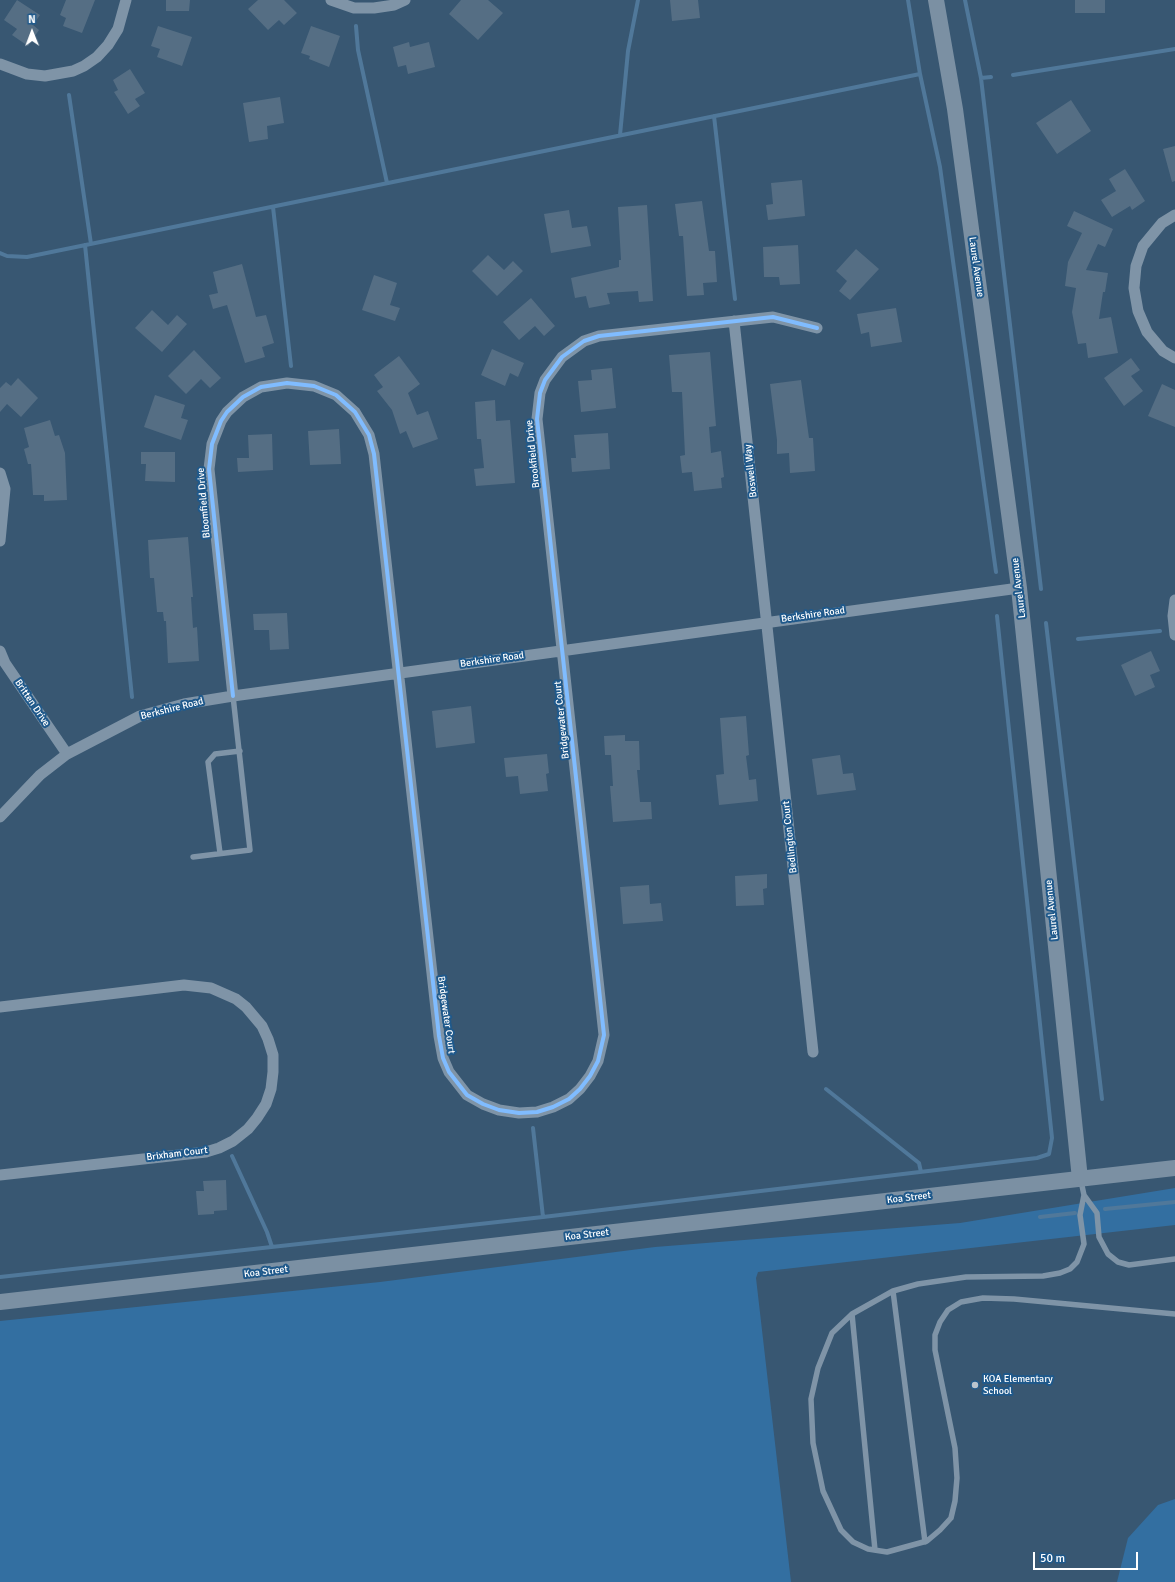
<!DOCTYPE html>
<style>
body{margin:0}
#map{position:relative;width:1175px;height:1582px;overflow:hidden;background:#385772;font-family:Signika,sans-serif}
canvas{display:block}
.north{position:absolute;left:12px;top:12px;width:40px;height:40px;-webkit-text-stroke:3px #1f598b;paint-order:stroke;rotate:359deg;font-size:11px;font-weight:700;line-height:16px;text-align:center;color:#fff}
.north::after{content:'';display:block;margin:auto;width:14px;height:18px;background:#fff;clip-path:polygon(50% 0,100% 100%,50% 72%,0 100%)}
.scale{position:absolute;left:1033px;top:1552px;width:105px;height:18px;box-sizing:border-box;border:2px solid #fff;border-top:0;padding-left:5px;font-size:12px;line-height:14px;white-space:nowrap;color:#fff;-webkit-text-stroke:3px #1f598b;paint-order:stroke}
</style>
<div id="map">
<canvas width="1175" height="1582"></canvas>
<div class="north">N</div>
<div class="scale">50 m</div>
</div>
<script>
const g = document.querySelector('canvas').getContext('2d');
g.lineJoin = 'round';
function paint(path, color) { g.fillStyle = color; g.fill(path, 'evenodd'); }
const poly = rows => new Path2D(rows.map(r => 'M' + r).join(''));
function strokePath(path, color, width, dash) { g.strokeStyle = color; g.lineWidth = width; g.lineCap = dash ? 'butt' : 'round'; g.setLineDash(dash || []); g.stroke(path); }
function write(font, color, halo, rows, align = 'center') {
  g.font = font + ' Signika,sans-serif'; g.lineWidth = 4; g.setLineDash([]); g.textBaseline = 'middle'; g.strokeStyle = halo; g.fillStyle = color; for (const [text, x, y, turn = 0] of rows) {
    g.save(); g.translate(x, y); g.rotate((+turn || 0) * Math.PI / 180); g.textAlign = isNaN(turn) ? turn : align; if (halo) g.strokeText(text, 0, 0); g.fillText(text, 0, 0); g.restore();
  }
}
const green = poly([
 [1175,1188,1175,1225,758,1272,756,1278,791,1582,0,1582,0,1321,380,1282,655,1247,960,1223],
 [1175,1499,1175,1582,1117,1582,1128,1538,1158,1505]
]);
const stream = poly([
 [908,0,920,74,940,167,996,572],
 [965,0,981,78,1041,589],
 [356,26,358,50,387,183],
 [1013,75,1175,49],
 [981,78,991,77],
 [69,95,91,244],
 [714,116,735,299],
 [620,135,628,51,638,0],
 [273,207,291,366],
 [85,245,132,697],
 [0,253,7,256,27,257,920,74],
 [1046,623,1102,1099],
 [1078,639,1160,631],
 [826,1089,919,1163,921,1172],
 [533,1128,543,1217],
 [232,1156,267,1232,272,1247],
 [1105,1209,1175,1202],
 [1040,1217,1075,1213],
 [0,1277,543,1217,1037,1158,1049,1154,1052,1138,997,616]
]);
const building = poly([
 [17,0,40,15,33,25,39,30,28,46,12,35,17,29,4,20],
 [66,0,95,0,82,33,63,26,66,18,60,15],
 [166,0,190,0,189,11,166,11],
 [258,0,284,0,297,13,284,25,279,20,268,30,248,9],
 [461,0,488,0,503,13,478,40,449,14],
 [670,0,698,0,700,18,672,21],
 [1075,0,1105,0,1105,13,1075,13],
 [158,26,192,37,182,66,157,57,160,49,151,46],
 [311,26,340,36,329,67,309,59,310,56,301,53],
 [409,42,410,47,429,42,435,67,408,74,406,65,398,67,393,47],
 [130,69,145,93,135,99,140,106,128,114,114,92,118,90,113,80],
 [280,97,284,123,267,126,268,139,249,142,243,103],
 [1071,100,1091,131,1057,154,1036,123],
 [1175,146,1175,181,1172,182,1163,149],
 [1125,169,1145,201,1132,210,1130,206,1112,217,1101,200,1116,191,1109,179],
 [802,180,805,216,768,220,766,205,773,204,771,183],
 [702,201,709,251,715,251,717,282,703,283,704,295,687,296,683,236,679,236,675,204],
 [647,205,653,301,639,302,638,291,607,293,610,304,589,308,586,296,575,298,571,278,619,267,619,260,621,260,618,207],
 [569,210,572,228,587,226,591,246,551,253,544,214],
 [1074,211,1113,229,1105,247,1098,244,1086,270,1108,273,1105,292,1103,292,1099,319,1111,317,1118,353,1088,358,1086,343,1078,344,1072,312,1076,288,1065,286,1068,262,1082,233,1067,226],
 [798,245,800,284,780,285,779,277,764,277,763,247],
 [856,249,879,269,850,300,839,291,847,281,836,271],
 [488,255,504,270,513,261,523,271,497,296,472,271],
 [242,264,256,317,266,315,274,343,262,347,265,357,245,363,227,305,213,309,209,295,218,293,213,272],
 [374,275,397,283,390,305,400,308,395,321,362,310],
 [531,298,555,326,544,336,535,326,519,340,503,322],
 [896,308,902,342,871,347,869,332,861,334,857,314],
 [152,310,168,325,177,315,187,324,162,352,135,328],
 [492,349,524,363,518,377,510,373,505,386,481,375],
 [194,350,221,378,210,388,201,379,186,394,168,376],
 [710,352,716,426,709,427,711,453,721,451,724,477,721,478,722,488,694,491,692,472,682,473,680,456,685,455,682,392,672,392,669,355],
 [399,356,420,384,408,393,417,415,428,411,438,439,413,448,406,431,400,434,392,410,377,391,383,387,374,375],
 [1131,358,1140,370,1131,376,1143,391,1124,406,1104,378],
 [612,368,616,408,581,412,578,381,592,380,591,370],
 [18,378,38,398,21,417,7,404,0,412,0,388,6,382,11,386],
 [801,380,809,438,813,438,815,471,790,473,789,453,777,454,777,440,770,384],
 [1162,384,1175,390,1175,427,1148,416],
 [155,395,185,405,181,418,188,420,181,440,144,427],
 [495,400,496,421,510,420,515,483,476,486,474,469,484,468,481,439,477,439,475,402],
 [50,420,55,436,59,435,65,453,67,500,44,501,44,495,33,495,31,464,28,464,24,449,29,447,24,428],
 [339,429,341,464,310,465,308,431],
 [608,433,610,469,572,472,571,458,576,458,574,435],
 [272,434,273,470,238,472,237,458,249,458,248,435],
 [141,452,175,452,175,482,145,481,146,464,141,464],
 [188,537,193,597,191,597,193,628,197,627,199,661,168,663,166,621,164,621,163,612,157,612,154,578,150,578,148,540],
 [287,613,289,649,270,650,269,630,254,630,253,614],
 [1151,651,1160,671,1150,675,1155,687,1135,696,1121,665],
 [471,706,475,743,436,748,432,711],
 [746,716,749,755,746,756,749,780,756,779,758,801,719,805,716,775,724,774,720,718],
 [625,735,625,741,639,741,640,770,637,770,640,802,651,802,652,819,613,822,610,786,613,786,611,755,605,755,604,736],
 [547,754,549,773,546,774,548,791,520,794,518,776,506,777,504,758],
 [840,755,843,774,853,773,856,790,817,795,812,759],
 [767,874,767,888,763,889,764,905,736,906,735,876],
 [649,885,650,904,661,903,663,921,623,924,620,887],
 [226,1180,227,1210,214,1211,214,1214,198,1215,196,1191,204,1191,203,1181]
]);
const lane = poly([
 [220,853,208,762,215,754,240,751],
 [193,857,250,850,233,696],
 [1081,1181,1084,1195,1097,1213,1099,1237,1108,1254,1118,1262,1129,1265,1175,1259],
 [1084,1195,1080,1215,1084,1244,1077,1262,1070,1269,1060,1273,1043,1276,966,1277,918,1284,893,1291,852,1314,832,1333,818,1368,811,1399,813,1443,823,1491,841,1530,853,1542,868,1549,887,1552,927,1541,940,1530,951,1518,955,1501,957,1478,955,1448,935,1350,935,1335,940,1322,948,1310,961,1302,983,1298,1014,1299,1175,1314],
 [893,1291,925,1542],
 [852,1314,875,1550]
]);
const street = poly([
 [331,0,354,8,374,8,394,5,405,0],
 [0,64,27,74,45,76,73,71,84,66,97,57,108,45,118,29,126,0],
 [1175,215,1162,223,1143,246,1136,266,1134,288,1138,311,1147,332,1163,351,1175,358],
 [734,321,813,1052],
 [0,473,5,489,0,541],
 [1175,600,1173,616,1175,635],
 [0,651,5,663,67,754],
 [233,696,209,469,212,444,221,421,227,412,243,397,261,387,287,383,314,386,336,395,355,412,369,435,374,454,439,1036,443,1058,449,1072,467,1095,483,1104,499,1110,519,1113,537,1112,553,1107,569,1099,580,1089,590,1076,598,1061,604,1035,537,419,540,393,545,380,562,357,584,341,599,336,773,317,817,328],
 [0,817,40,775,67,754,140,716,184,704,233,696,1019,588],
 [0,1007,184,985,211,988,236,999,246,1007,262,1026,268,1039,273,1055,273,1072,271,1089,266,1104,257,1118,248,1129,233,1141,219,1148,206,1152,0,1175]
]);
const secondary = poly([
 [936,0,955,109,1019,588,1080,1179],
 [0,1302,1175,1168]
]);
const cycleway = poly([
 [233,696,209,469,212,444,221,421,227,412,243,397,261,387,287,383,314,386,336,395,355,412,369,435,374,454,439,1036,443,1058,449,1072,467,1095,483,1104,499,1110,519,1113,537,1112,553,1107,569,1099,580,1089,590,1076,598,1061,604,1035,537,419,540,393,545,380,562,357,584,341,599,336,773,317,817,328]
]);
const markers = [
 [975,1385,4,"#b9c4ce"]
];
const streetNames = [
 ["Laurel Avenue",976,267,82],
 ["Brookfield Drive",533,454,-96],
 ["Boswell Way",751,471,-96],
 ["Bloomfield Drive",204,503,-95],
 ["Laurel Avenue",1019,588,-97],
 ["Berkshire Road",813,615,-8],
 ["Berkshire Road",492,660,-8],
 ["Britten Drive",32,703,56],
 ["Berkshire Road",172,709,-14],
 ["Bridgewater Court",562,720,-96],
 ["Bedlington Court",790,837,-96],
 ["Laurel Avenue",1052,910,-96],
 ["Bridgewater Court",446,1015,82],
 ["Brixham Court",177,1154,-7],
 ["Koa Street",909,1198,-7],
 ["Koa Street",587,1235,-7],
 ["Koa Street",266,1272,-7]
];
const poiNames = [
 ["KOA Elementary",983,1379],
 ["School",983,1391]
];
paint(green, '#336fa1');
strokePath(stream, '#50789a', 4);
paint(building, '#556e84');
strokePath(lane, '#7f94a7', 5.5);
strokePath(street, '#7f94a7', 11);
strokePath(secondary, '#7b90a3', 16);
strokePath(cycleway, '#80bcff', 4);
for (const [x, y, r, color] of markers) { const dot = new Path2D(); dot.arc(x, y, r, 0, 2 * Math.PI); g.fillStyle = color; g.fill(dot); strokePath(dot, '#1f598b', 1.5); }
write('10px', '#fff', '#1f598b', streetNames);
write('10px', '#fff', '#1f598b', poiNames, 'left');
</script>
